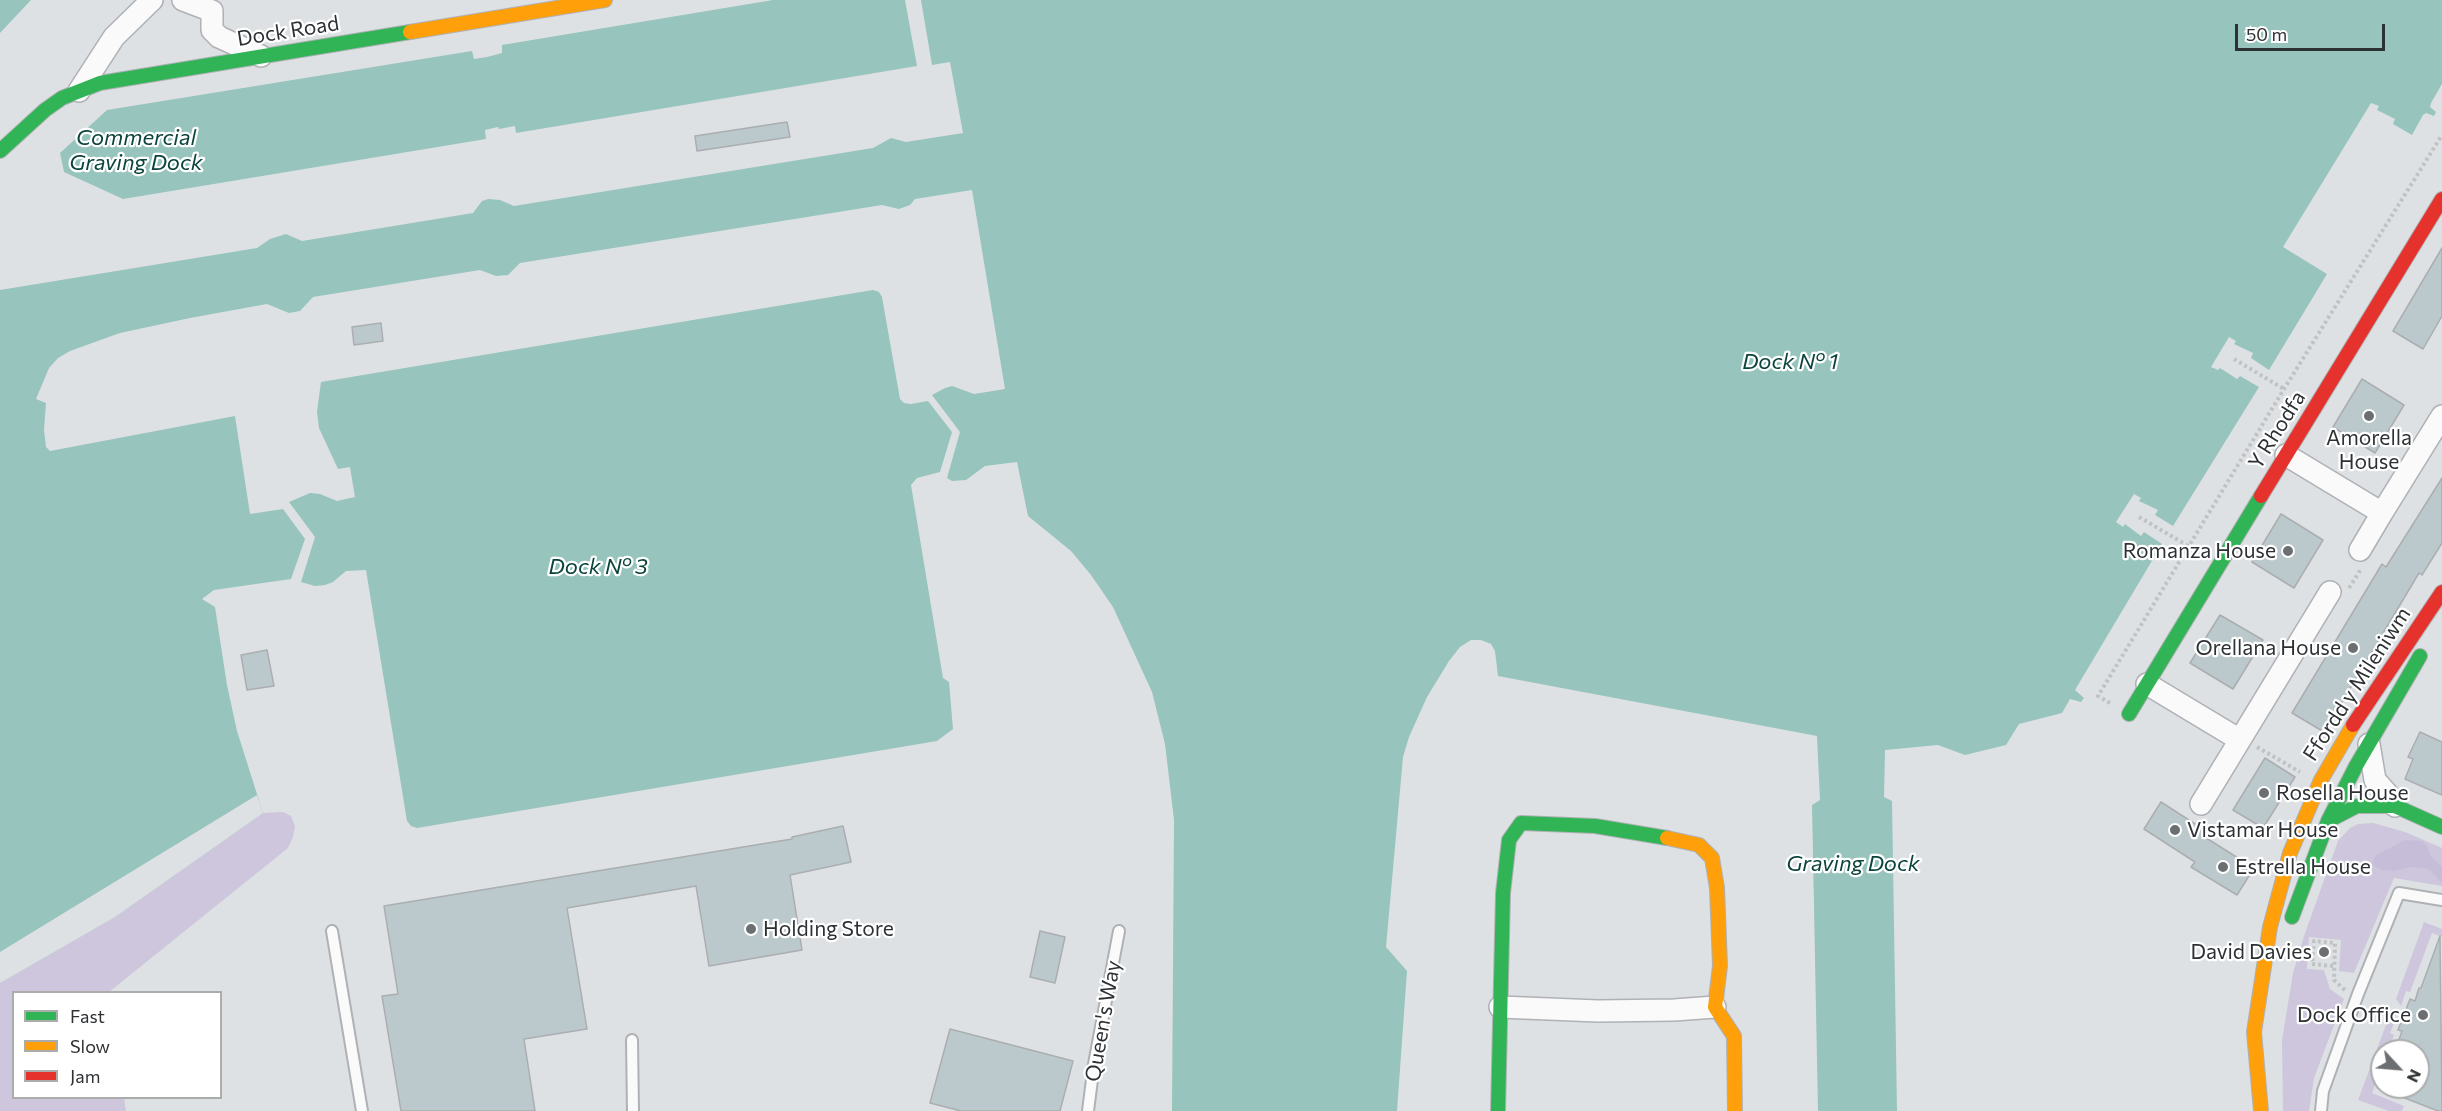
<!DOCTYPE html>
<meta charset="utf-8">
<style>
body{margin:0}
#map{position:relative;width:2442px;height:1111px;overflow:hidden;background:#dee1e4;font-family:Commissioner,sans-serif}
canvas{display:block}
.legend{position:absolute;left:12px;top:991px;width:210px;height:108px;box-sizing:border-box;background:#fff;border:2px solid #abadad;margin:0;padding:8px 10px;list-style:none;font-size:18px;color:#2e3133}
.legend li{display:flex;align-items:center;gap:12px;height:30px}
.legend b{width:30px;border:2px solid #abadad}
.north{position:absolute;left:2370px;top:1039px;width:60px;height:60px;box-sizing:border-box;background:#fff;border:2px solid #abadad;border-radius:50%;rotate:116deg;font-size:16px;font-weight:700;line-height:24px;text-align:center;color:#2e3133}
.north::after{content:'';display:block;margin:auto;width:21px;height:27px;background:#6c6f71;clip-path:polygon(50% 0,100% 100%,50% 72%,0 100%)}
.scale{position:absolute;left:2235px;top:24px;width:150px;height:27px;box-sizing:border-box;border:3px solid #2e3133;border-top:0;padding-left:8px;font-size:18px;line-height:21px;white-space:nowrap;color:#2e3133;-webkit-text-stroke:4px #fff;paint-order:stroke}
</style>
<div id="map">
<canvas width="2442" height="1111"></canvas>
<ul class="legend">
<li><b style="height:8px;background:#30b455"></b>Fast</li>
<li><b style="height:8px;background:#ff9f0a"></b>Slow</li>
<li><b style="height:8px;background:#e5322d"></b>Jam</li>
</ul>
<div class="north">N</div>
<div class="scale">50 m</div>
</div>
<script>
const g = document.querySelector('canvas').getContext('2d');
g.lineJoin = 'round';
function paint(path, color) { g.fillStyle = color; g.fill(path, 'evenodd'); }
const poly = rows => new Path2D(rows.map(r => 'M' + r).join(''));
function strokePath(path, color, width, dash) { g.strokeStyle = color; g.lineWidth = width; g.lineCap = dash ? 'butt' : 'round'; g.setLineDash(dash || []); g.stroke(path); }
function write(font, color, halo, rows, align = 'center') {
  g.font = font + ' Commissioner,sans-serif'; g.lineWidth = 4.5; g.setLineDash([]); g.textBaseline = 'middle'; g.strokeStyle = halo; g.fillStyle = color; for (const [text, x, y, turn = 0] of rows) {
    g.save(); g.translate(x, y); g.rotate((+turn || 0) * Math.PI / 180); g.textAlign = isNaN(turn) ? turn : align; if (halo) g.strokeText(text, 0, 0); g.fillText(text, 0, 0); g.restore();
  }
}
const green = poly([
 [283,812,291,816,295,826,293,837,288,848,109,992,14,992,14,1098,124,1098,126,1111,0,1111,0,983,115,917,263,813],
 [2373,823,2405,832,2442,848,2442,886,2394,878,2354,973,2339,971,2341,940,2309,937,2307,969,2324,970,2330,989,2344,999,2314,1078,2309,1111,2283,1111,2282,1040,2293,973,2304,936,2338,841,2350,828,2358,824],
 [2424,922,2442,929,2442,937,2432,933,2410,992,2406,991,2401,1006,2396,999],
 [2391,1018,2396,1018,2390,1033,2394,1035,2388,1051,2382,1051,2382,1067,2372,1093,2404,1106,2402,1111,2389,1111,2358,1100,2386,1025]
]);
const forest = poly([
 [2405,840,2422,841,2427,846,2431,857,2442,867,2442,883,2430,870,2424,868,2411,867,2395,871,2382,870,2374,866,2373,861,2376,855]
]);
const water = poly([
 [0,0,31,0,0,33],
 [773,0,905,0,917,66,516,133,515,126,499,129,498,127,485,130,486,139,123,199,64,172,60,153,107,110,472,51,474,59,487,57,502,53,502,45],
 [921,0,2442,0,2442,84,2431,103,2430,107,2436,112,2434,116,2426,113,2423,115,2412,135,2393,124,2395,119,2377,110,2379,106,2371,103,2283,247,2327,274,2269,370,2251,358,2253,353,2234,344,2236,341,2229,337,2211,367,2218,370,2220,368,2237,379,2240,376,2259,387,2173,526,2155,515,2158,510,2139,501,2141,498,2134,494,2116,522,2123,527,2125,524,2141,536,2144,532,2162,544,2075,690,2084,698,2081,702,2070,699,2062,713,2019,724,2006,745,1965,755,1938,745,1885,750,1884,797,1892,801,1897,1111,1818,1111,1812,805,1820,800,1817,736,1498,676,1495,651,1491,644,1481,640,1471,640,1460,647,1449,661,1427,697,1409,737,1403,757,1386,947,1407,971,1397,1111,1172,1111,1174,820,1165,744,1152,692,1113,607,1091,575,1071,551,1028,516,1017,462,985,466,966,480,952,481,947,478,960,432,932,395,945,388,952,386,974,394,1005,389,972,190,915,199,910,205,899,209,882,205,520,263,508,275,496,276,480,270,313,297,300,311,289,313,267,304,190,318,120,333,70,351,58,358,49,368,36,399,46,403,44,430,46,447,50,451,235,416,250,514,283,509,305,539,291,579,214,590,202,599,215,607,227,685,237,731,263,813,115,917,0,983,0,290,257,248,270,239,286,234,302,241,473,213,482,201,488,199,500,200,514,206,873,148,891,138,906,142,963,133,950,62,932,65],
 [873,290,879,292,882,297,900,399,904,403,911,404,928,401,952,432,940,472,917,478,911,485,943,678,949,682,953,729,937,741,417,828,411,826,407,821,366,570,346,571,333,582,325,585,315,586,301,582,315,537,289,502,310,493,320,494,337,501,355,497,350,467,338,469,319,428,317,412,321,382]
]);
const pier = poly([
 [257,795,263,813,115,917,0,983,0,952]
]);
const building = poly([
 [787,122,790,137,697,151,695,136,787,122],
 [2442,248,2442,316,2423,349,2393,331,2442,248],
 [381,323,383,341,354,345,352,327,381,323],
 [2362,379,2404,405,2375,453,2333,427,2362,379],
 [2442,478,2442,543,2422,575,2419,573,2324,732,2292,713,2382,564,2386,567,2442,478],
 [2281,514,2323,540,2294,588,2252,562,2281,514],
 [2220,615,2263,640,2233,689,2190,663,2220,615],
 [267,650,274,686,247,690,241,655,267,650],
 [2420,732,2442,742,2442,795,2405,779,2413,759,2408,757,2420,732],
 [2265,758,2295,777,2263,828,2233,810,2265,758],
 [2161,802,2206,831,2203,836,2254,868,2237,895,2191,867,2195,862,2144,829,2161,802],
 [843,826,851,862,790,875,802,950,709,966,696,886,567,908,587,1029,524,1039,535,1111,401,1111,382,996,398,994,384,906,792,839,792,837,843,826],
 [1040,931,1065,937,1055,983,1030,977,1040,931],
 [2440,936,2442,1111,2438,1111,2379,1088,2418,1087,2418,1051,2401,1051,2403,1047,2397,1045,2402,1031,2398,1030,2410,999,2415,1001,2419,988,2421,988,2440,936],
 [950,1029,1073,1061,1060,1111,961,1111,930,1103,950,1029]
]);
const path = poly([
 [2234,359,2284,389],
 [2139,517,2190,547],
 [2349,588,2361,569],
 [2110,703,2098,696,2284,389,2442,135],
 [2257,747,2300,772],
 [2333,966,2312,964,2314,941,2335,943,2334,980,2346,991]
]);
const lane = poly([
 [332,931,362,1111],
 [632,1040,633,1111],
 [1088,1111,1094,1064,1119,931],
 [2321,1111,2323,1091,2358,994,2399,893,2442,900]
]);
const street = poly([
 [183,0,212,11,212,30,219,37,261,56],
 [79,91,114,37,152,0],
 [2286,455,2382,513,2442,416],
 [2360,550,2382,513],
 [2147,684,2240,740],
 [2369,744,2375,780,2391,798,2395,806],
 [2201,804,2330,592],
 [1500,1007,1598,1011,1674,1010,1715,1007]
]);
const fast = poly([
 [0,151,45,110,62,98,100,83,410,32],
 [2129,714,2261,496],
 [2328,821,2357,806,2395,806,2442,827],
 [2292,917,2328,821,2356,766,2420,656],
 [1498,1111,1503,893,1509,840,1521,823,1595,826,1667,838]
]);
const slow = poly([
 [410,32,605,0],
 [1667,838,1699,845,1712,858,1717,888,1720,966,1715,1007,1734,1036,1735,1111],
 [2261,1111,2254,1032,2270,927,2290,853,2321,780,2353,725]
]);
const jam = poly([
 [2261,496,2442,199],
 [2353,725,2442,592]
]);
const markers = [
 [2369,416,6,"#6c6f71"],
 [2288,551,6,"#6c6f71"],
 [2353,648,6,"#6c6f71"],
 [2264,793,6,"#6c6f71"],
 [2175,830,6,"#6c6f71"],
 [2223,867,6,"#6c6f71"],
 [751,929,6,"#6c6f71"],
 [2324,952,6,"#6c6f71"],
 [2423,1015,6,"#6c6f71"]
];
const streetNames = [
 ["Dock Road",288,31,-9],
 ["Y Rhodfa",2277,430,-58],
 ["Ffordd y Mileniwm",2357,684,-57],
 ["Queen's Way",1103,1021,-80]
];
const poiNames = [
 ["Amorella",2369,438,"center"],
 ["House",2369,462,"center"],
 ["Romanza House",2276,551],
 ["Orellana House",2341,648],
 ["Rosella House",2276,793,"left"],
 ["Vistamar House",2187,830,"left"],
 ["Estrella House",2235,867,"left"],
 ["Holding Store",763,929,"left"],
 ["David Davies",2312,952],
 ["Dock Office",2411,1015]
];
const waterNames = [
 ["Commercial",136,138],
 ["Graving Dock",136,163],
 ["Dock Nº 1",1790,362],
 ["Dock Nº 3",598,567],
 ["Graving Dock",1853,864]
];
paint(green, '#cdc6dc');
paint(forest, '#c6bed8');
paint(water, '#97c4bd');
paint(pier, '#dee1e4');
paint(building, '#bbc9cd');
strokePath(building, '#abaeb0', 1.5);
strokePath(lane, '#afb1b4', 14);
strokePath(street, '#afb1b4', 24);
strokePath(fast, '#afb1b4', 16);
strokePath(slow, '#afb1b4', 16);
strokePath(jam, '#afb1b4', 16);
strokePath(path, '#c0c2c3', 4, [3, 3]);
strokePath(lane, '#fafafb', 10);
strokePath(street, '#fafafb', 21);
strokePath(fast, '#30b455', 14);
strokePath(slow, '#ff9f0a', 14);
strokePath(jam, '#e5322d', 14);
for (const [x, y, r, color] of markers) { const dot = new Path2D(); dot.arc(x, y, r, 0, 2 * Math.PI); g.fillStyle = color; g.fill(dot); strokePath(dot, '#fff', 2); }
write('21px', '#2e3133', '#fff', streetNames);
write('21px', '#2e3133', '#fff', poiNames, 'right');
write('italic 22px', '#0b443d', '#fff', waterNames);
</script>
